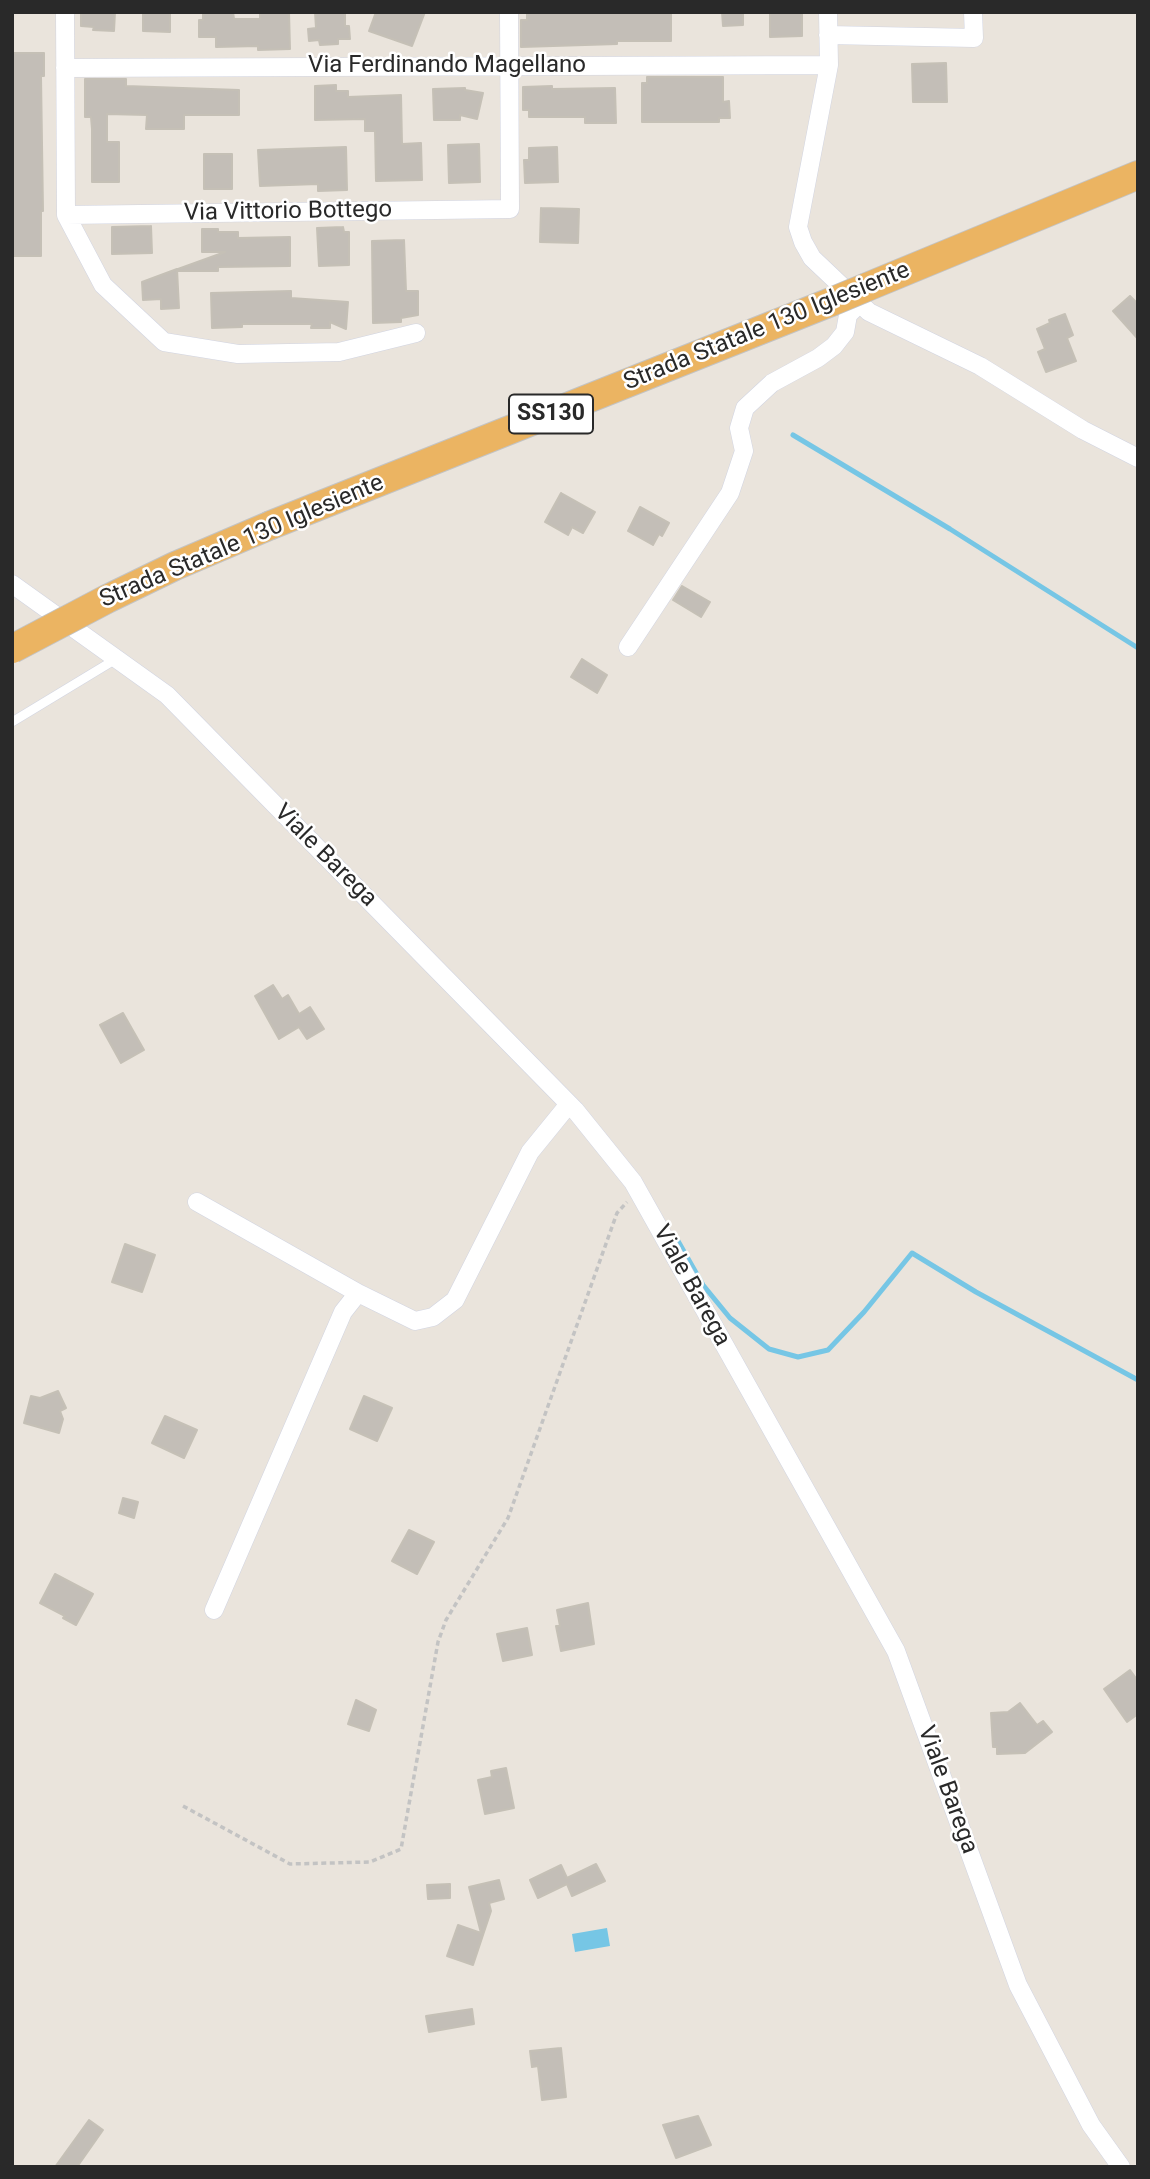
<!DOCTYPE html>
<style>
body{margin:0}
#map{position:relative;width:1150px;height:2179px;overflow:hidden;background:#eae4dc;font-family:Roboto,sans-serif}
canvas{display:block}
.frame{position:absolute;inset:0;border:14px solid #292929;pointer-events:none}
</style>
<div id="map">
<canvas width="1150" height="2179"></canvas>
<div class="frame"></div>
</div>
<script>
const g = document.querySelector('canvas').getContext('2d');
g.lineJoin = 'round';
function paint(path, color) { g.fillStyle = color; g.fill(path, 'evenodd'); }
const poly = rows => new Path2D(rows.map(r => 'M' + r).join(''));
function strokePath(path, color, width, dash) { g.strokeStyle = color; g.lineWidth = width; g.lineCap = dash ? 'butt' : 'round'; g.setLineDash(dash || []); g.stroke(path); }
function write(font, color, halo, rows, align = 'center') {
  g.font = font + ' Roboto,sans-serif'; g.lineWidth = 5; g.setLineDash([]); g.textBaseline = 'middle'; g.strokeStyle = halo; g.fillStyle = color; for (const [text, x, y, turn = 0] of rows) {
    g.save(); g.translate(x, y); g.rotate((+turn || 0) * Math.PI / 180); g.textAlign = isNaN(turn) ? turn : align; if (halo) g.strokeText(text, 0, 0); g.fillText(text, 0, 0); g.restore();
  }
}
const water = poly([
 [607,1928,610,1946,575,1952,572,1934]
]);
const stream = poly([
 [793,435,950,529,1138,648],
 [678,1241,703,1285,730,1318,769,1349,798,1357,828,1350,864,1312,912,1253,976,1292,1138,1380]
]);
const building = poly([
 [81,12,115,12,114,31,93,30,94,27,81,26,81,12],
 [143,12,170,12,170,32,143,31,143,12],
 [203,12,233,12,234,19,260,19,260,12,289,12,290,49,258,50,258,46,216,47,216,37,199,37,199,20,203,20,203,12],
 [315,12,345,12,345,26,349,26,350,39,338,39,338,44,320,45,319,40,309,41,308,29,316,28,315,12],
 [376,12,425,12,412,46,369,31,376,12],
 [527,12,671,12,671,41,617,41,617,44,521,47,521,20,527,20,527,12],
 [722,12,743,12,743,25,723,26,722,12],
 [770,12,802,12,802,36,770,37,770,12],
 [12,53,44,53,44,76,41,76,43,211,41,211,41,256,12,256,12,53],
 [946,63,947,102,913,102,912,64,946,63],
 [647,77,723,77,723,102,729,101,730,118,719,118,719,122,642,122,642,83,647,83,647,77],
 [85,79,126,79,126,86,239,90,239,115,184,115,184,129,146,129,147,115,107,114,107,142,119,142,119,182,92,182,92,129,91,117,85,117,85,79],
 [336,85,336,91,348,91,348,97,401,95,402,144,421,143,422,180,376,181,375,131,365,131,365,119,315,120,315,86,336,85],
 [552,86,552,89,615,88,616,123,585,123,585,117,529,117,529,110,523,110,523,87,552,86],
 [465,88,465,90,483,93,477,119,460,115,460,120,434,120,433,89,465,88],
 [479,144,480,182,449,183,448,145,479,144],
 [346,147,347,190,318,191,318,184,260,186,258,150,346,147],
 [557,147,558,182,525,183,524,160,529,160,529,148,557,147],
 [204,154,232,154,232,189,204,189,204,154],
 [541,208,579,209,578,243,540,242,541,208],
 [151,226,152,253,112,254,112,227,151,226],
 [343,227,344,232,349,232,349,265,319,266,317,228,343,227],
 [202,229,218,229,218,232,238,232,238,238,290,237,290,266,218,267,218,271,178,271,178,269,225,252,202,252,202,229],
 [404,240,406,291,418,291,418,315,401,318,401,322,373,323,372,241,404,240],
 [177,269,179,308,161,309,161,299,143,300,142,282,177,269],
 [291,291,291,298,348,302,346,329,330,322,330,328,311,328,312,324,242,324,242,327,212,328,211,293,291,291],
 [1130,296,1138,304,1138,339,1113,311,1130,296],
 [1065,314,1073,335,1067,338,1076,361,1046,372,1038,352,1045,349,1037,329,1050,323,1049,320,1065,314],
 [561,493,595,512,583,533,572,527,568,535,545,522,561,493],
 [640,507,669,523,662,536,659,534,653,545,628,531,640,507],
 [682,586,710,602,701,617,673,600,682,586],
 [582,659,607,675,597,693,571,677,582,659],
 [273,985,282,999,288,995,299,1014,310,1007,324,1029,307,1039,299,1027,279,1039,255,996,273,985],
 [123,1013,144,1050,121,1063,100,1025,123,1013],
 [125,1244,155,1255,142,1292,112,1282,125,1244],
 [58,1391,66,1408,60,1411,63,1419,59,1433,24,1423,31,1396,40,1398,58,1391],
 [364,1396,392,1408,377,1441,350,1429,364,1396],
 [165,1416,197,1430,184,1458,152,1443,165,1416],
 [123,1498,138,1502,134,1518,119,1513,123,1498],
 [409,1530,434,1542,417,1574,392,1561,409,1530],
 [55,1574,93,1594,76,1625,63,1618,65,1616,40,1603,55,1574],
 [588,1603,594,1644,561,1651,556,1626,560,1626,557,1610,588,1603],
 [527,1628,532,1655,503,1661,497,1634,527,1628],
 [1130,1670,1138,1681,1138,1714,1127,1722,1104,1689,1130,1670],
 [356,1700,376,1710,369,1731,348,1724,356,1700],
 [1020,1703,1037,1725,1043,1721,1052,1732,1025,1753,997,1754,997,1747,993,1747,991,1713,1008,1712,1020,1703],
 [506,1768,514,1808,485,1814,478,1780,492,1777,491,1771,506,1768],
 [596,1864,605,1881,572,1896,567,1884,538,1898,530,1880,561,1865,567,1878,596,1864],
 [499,1880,504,1899,489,1903,491,1911,473,1965,447,1956,458,1925,481,1933,469,1887,499,1880],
 [450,1884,450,1898,428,1899,427,1885,450,1884],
 [472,2009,474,2024,429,2032,426,2016,472,2009],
 [561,2048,566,2097,542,2100,538,2066,532,2067,530,2051,561,2048],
 [698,2116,711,2145,676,2158,663,2125,698,2116],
 [89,2120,103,2130,77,2167,55,2167,89,2120]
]);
const path = poly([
 [183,1806,290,1864,370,1862,401,1849,438,1642,446,1620,508,1518,617,1213,627,1202]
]);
const service = poly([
 [12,722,116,659]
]);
const minor = poly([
 [65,12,66,215,103,285,164,342,238,354,339,352,416,333],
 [828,12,829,65,798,227,803,242,812,258,869,312,980,366,1083,430,1138,458],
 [828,35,974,38,973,12],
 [65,68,829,65],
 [66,215,510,209,509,12],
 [12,584,167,695,575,1110,633,1182,896,1651,1018,1985,1091,2125,1121,2167],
 [628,647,730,493,744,451,739,428,745,408,772,383,818,358,834,346,845,332,848,315,860,303],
 [197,1202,358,1293,415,1321,433,1317,455,1300,530,1152,569,1104],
 [214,1610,343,1312,358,1293]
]);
const trunk = poly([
 [867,287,1138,175],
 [271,525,831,302]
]);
const trunkBridge = poly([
 [831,302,867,287],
 [12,649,107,599,175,566,271,525]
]);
const shields = [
 [551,414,84]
];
const shieldNames = [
 ["SS130",551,414]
];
const streetNames = [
 ["Via Ferdinando Magellano",447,66],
 ["Via Vittorio Bottego",288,212,-1],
 ["Strada Statale 130 Iglesiente",767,327,-22],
 ["Strada Statale 130 Iglesiente",242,542,-23],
 ["Viale Barega",325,856,45],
 ["Viale Barega",691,1286,61],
 ["Viale Barega",947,1790,70]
];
paint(water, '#76c6e5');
strokePath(stream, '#76c6e5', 5);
paint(building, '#c3beb7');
strokePath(building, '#c5c0b6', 2);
strokePath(service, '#d1d4e1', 10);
strokePath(minor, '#d1d4e1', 19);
strokePath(trunk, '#c3c3c3', 30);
strokePath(path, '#c3c3c3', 3.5, [5, 3.5]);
strokePath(service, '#fff', 9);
strokePath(minor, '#fff', 18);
strokePath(trunk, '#ebb462', 28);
strokePath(trunkBridge, '#c3c3c3', 30, []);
strokePath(trunkBridge, '#ebb462', 28);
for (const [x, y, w] of shields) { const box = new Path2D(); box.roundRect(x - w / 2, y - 19.5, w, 39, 5); g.fillStyle = '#fff'; g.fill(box); strokePath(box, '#292929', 2); }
write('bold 23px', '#292929', null, shieldNames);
write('24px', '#292929', '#fff', streetNames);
</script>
